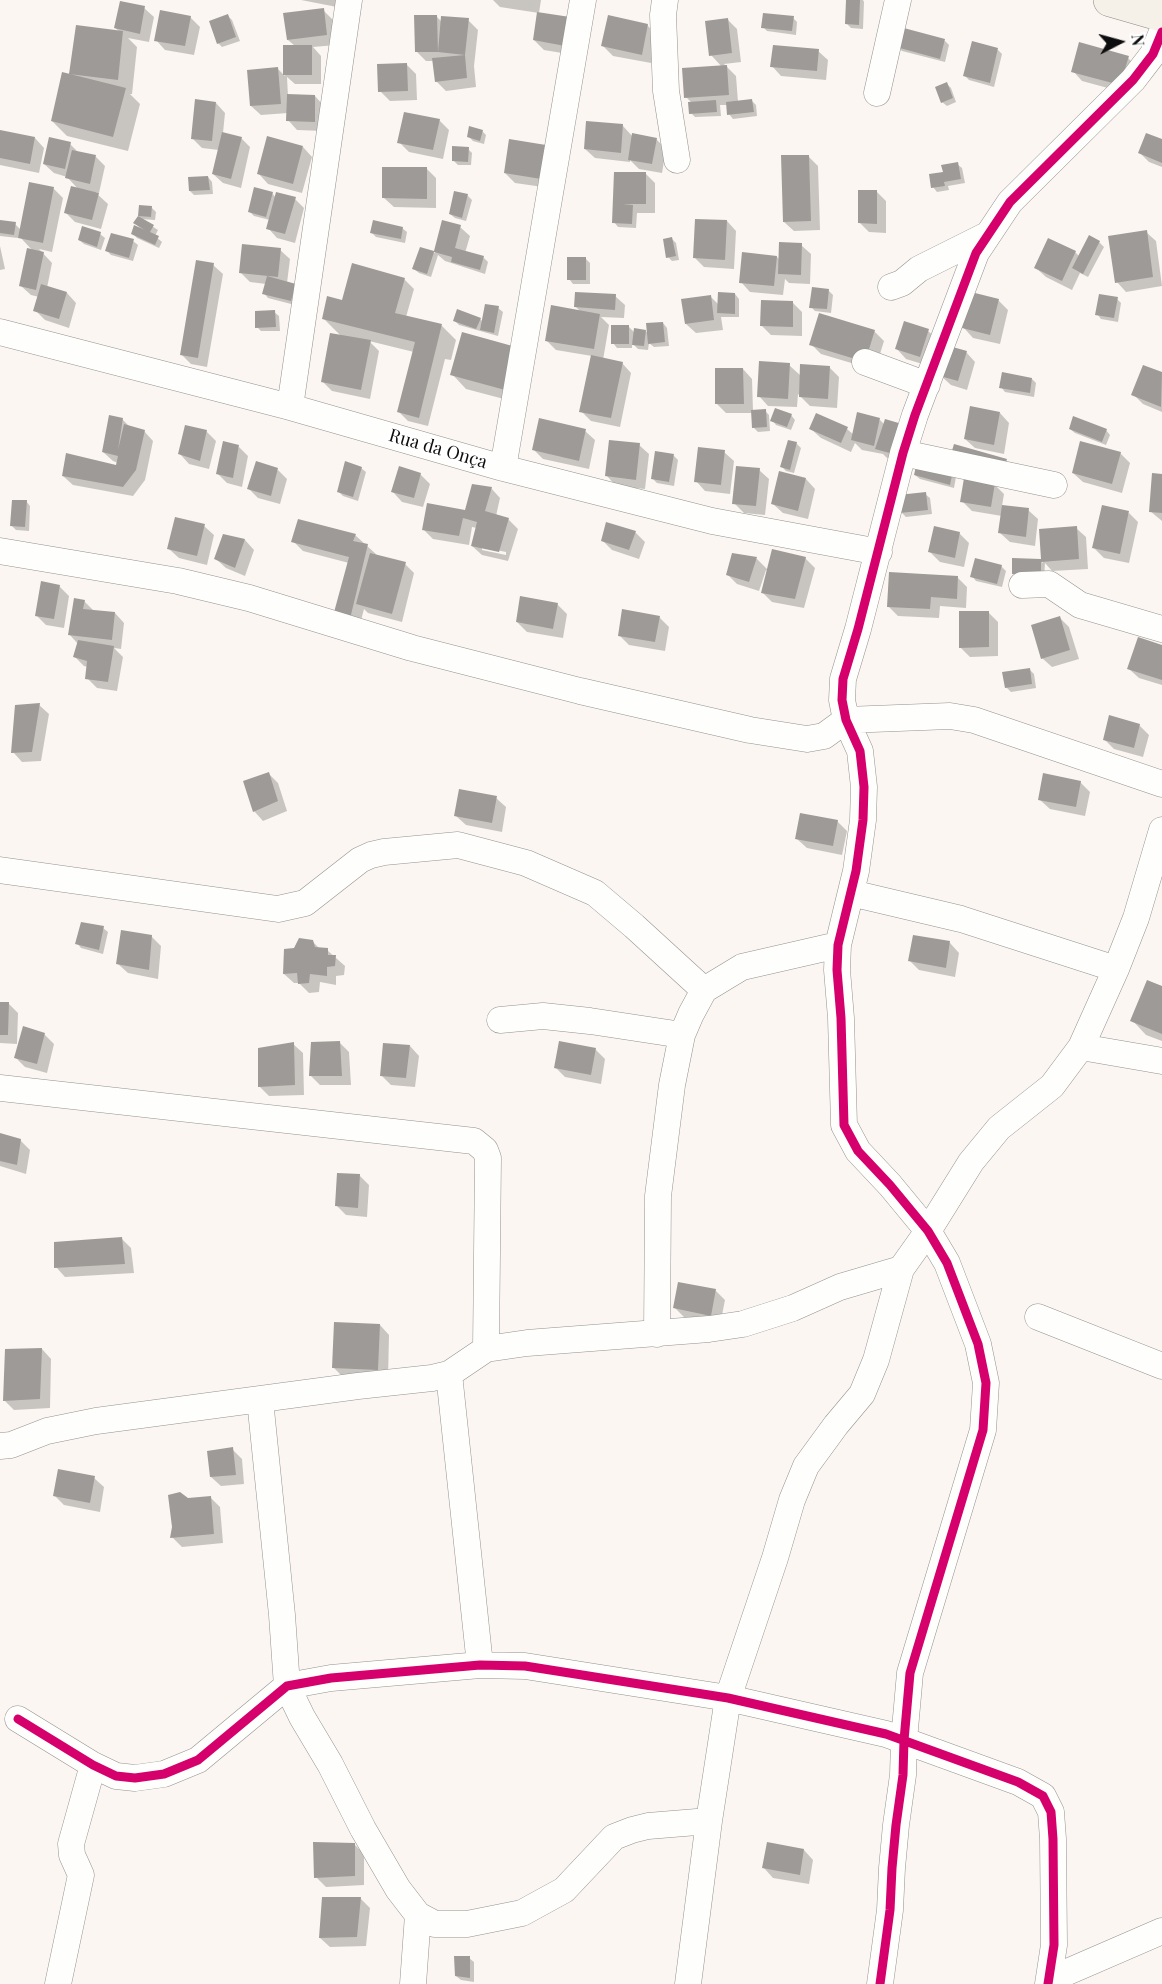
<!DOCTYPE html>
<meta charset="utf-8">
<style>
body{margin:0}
#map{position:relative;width:1162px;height:1984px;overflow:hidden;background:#fbf6f1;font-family:"Playfair Display",serif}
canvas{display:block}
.north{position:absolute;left:1090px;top:12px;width:60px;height:60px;-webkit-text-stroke:4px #fff;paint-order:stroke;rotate:84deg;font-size:16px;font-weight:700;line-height:24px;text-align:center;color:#0d0d0d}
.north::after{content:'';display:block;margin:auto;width:21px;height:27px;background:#0d0d0d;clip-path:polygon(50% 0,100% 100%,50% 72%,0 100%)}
</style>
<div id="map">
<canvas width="1162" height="1984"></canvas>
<div class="north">N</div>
</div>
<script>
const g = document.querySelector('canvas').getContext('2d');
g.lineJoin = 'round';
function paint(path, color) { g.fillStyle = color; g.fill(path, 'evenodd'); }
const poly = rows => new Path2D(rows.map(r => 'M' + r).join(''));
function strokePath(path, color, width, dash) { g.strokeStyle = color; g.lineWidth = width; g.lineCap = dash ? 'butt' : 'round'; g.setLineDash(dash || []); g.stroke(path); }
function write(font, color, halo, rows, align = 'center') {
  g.font = font + ' "Playfair Display",serif'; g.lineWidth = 6; g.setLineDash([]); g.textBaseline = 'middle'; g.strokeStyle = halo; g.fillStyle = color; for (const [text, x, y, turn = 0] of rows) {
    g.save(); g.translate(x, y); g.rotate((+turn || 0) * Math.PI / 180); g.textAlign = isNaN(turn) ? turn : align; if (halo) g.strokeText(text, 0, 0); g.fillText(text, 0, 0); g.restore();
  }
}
const shadow = poly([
 [301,0,338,0,337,7],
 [493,0,541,0,539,13,500,7],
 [848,0,863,0,864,2,863,29,851,28,847,24],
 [144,8,154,17,149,42,128,38,137,47,132,94,130,94,140,104,128,151,67,136,52,121,71,76,77,27,120,32,115,28],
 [323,10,333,20,336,45,313,47,321,56,321,84,295,84,287,77,288,96,315,96,324,106,324,131,297,130,288,120,288,113,261,115,251,106,278,69,285,76,285,47,295,46,288,40],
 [539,14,574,55,544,50,534,40],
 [228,16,232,20,240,41,222,47,218,43],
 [436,16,442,22,468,20,478,30,474,66,476,87,446,91,436,81,434,61,426,61,417,52],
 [190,17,200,27,194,55,165,50,156,40],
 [793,18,797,22,796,35,767,31,763,27],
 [727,19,737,29,741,62,724,64,736,76,738,102,751,100,756,105,757,116,733,119,729,114,727,105,720,105,721,116,695,117,691,113,692,103,686,97,722,67,711,55],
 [647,25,657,35,651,63,613,56,603,46],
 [902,29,945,41,949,45,945,62,902,51,897,46],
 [973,43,998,50,1002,54,994,87,969,80,965,76],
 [818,51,828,60,826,80,781,76,772,66],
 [1128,58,1137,67,1130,94,1082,81,1073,71],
 [406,64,416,74,417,100,390,101,380,91],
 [947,84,951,88,956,102,947,106,942,102],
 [216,103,225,113,223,133,241,138,250,147,241,188,223,183,213,174,219,150,202,148,192,138],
 [439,120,449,130,443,159,409,152,399,142],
 [623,126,633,137,656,139,666,149,662,173,639,169,630,160,630,162,595,158,585,149],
 [0,131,35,138,44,148,39,173,0,165],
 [482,131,486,135,484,144,473,141,469,137],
 [510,141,550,188,515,183,505,173],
 [1162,141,1162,167,1149,162,1139,152],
 [70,144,79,153,96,157,105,166,99,193,95,192,108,204,101,229,75,222,65,212,79,190,67,177,54,173,44,164],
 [303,147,312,157,302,193,268,184,259,174],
 [468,149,472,153,471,165,458,165,453,160],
 [808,156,818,166,820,230,794,231,784,222],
 [957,164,962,168,965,183,948,186,949,190,937,192,933,187,945,173],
 [426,168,436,178,436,208,394,207,384,198],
 [646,174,655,183,655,213,637,213,636,228,618,227,614,222,615,203],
 [208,177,212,182,213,194,194,195,190,191],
 [53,188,63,198,52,252,39,249,52,263,47,288,67,293,76,303,69,328,45,320,35,310,39,297,31,295,21,286,33,251,19,236,18,238,0,236,0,221,15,224,21,230],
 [877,192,886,201,886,233,869,232,860,223],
 [272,193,276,198,295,199,304,208,295,243,277,238,268,228,270,220,254,216,250,212],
 [467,195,472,200,466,221,455,218,450,214],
 [151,207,156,212,155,220,141,219,158,230,155,236,162,242,159,248,137,238,133,234,140,228,135,223,139,216],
 [727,221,736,231,734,269,704,267,695,258],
 [443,222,460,227,470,236,465,253,484,258,488,262,485,274,445,261,438,255,431,277,419,273,414,269,421,249,435,253],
 [402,228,407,232,405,243,376,237,371,232],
 [1146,232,1156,241,1162,286,1126,292,1117,282],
 [100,234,105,238,101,250,84,244,79,240],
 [672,239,676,243,679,260,672,261,668,257],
 [133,241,138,245,133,261,111,255,107,251],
 [1099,242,1104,247,1088,277,1080,273,1072,290,1046,277,1036,268,1075,252,1080,257],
 [801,245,811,254,810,284,789,283,785,279,783,295,750,292,741,282,777,257,780,260],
 [0,246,5,269,0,270],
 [280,250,290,259,287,283,295,285,300,283,295,278,297,270,307,272,295,305,268,298,264,293,266,284,250,282,240,272],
 [586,259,590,263,590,284,573,284,569,279],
 [213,265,223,274,207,367,191,364,182,355],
 [404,279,414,289,406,317,442,326,456,340,451,360,445,359,428,426,408,421,399,412,414,352,369,341,379,351,370,399,332,391,323,382,341,336,323,318],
 [828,290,833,295,831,313,815,311,811,307],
 [735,294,739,299,739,317,721,317,723,330,696,333,686,324,710,296,719,305],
 [615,296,625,305,624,318,601,317,609,325,603,360,622,363,631,373,620,427,591,421,581,411,592,356,556,350,546,340,581,312,576,307],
 [1117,299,1121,303,1118,322,1101,319,1097,314],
 [998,300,1008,310,1000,344,973,338,964,328],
 [793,303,802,312,802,336,771,335,761,325],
 [498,308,503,312,498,336,459,325,454,320,480,319,483,322],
 [274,312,279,316,280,331,261,331,257,327],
 [663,323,667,328,669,346,654,347,649,343,648,350,638,349,632,343,632,348,617,348,613,343,628,326,635,333,635,330,648,332],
 [874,331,884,341,875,370,821,354,811,344],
 [928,331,938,340,929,366,906,359,897,349],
 [516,349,519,403,466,389,452,374],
 [966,352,975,362,967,390,951,385,941,376],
 [789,365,801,376,829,367,839,377,837,408,810,406,798,394,797,407,768,406,759,396],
 [1144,367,1162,374,1162,412,1143,404,1133,394],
 [743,369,752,379,753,411,765,411,769,415,770,431,758,432,754,428,753,413,726,413,717,404],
 [1032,379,1036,383,1034,397,1005,392,1001,387],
 [1000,413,1009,423,1004,454,975,448,965,439],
 [791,415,795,420,791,430,776,425,772,420],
 [817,415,847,429,854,435,880,420,885,425,902,463,887,458,883,454,862,450,855,443,851,452,821,438,811,429],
 [122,419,131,428,144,431,153,441,145,480,133,496,73,485,63,476,117,467,118,463,113,461,103,452],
 [1070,429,1106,430,1110,435,1106,445,1075,433],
 [206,431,216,441,209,469,189,464,180,454],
 [585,431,595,440,589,469,543,459,533,449],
 [796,443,801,448,794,473,786,471,782,467],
 [639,445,649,454,645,489,616,486,607,476],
 [239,447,248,456,242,487,227,483,217,473],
 [724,452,734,461,730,494,705,491,696,481],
 [656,453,674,456,678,460,674,486,657,483,652,478],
 [1120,453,1130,463,1122,493,1083,482,1073,473],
 [918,464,956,477,954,488,920,479,915,475],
 [361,468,366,472,358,501,343,496,339,492],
 [278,470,287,479,280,504,258,498,249,489],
 [759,470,769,479,765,515,744,513,734,503],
 [420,474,430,484,423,507,402,502,393,492],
 [1162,475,1162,521,1150,511],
 [806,479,815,489,808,519,783,513,773,504],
 [994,484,1004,494,1002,506,1028,510,1038,519,1035,546,1010,542,1000,533,1002,516,972,511,962,501],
 [491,488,500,498,496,516,508,519,518,529,508,561,482,555,472,546,477,528,472,527,469,545,433,539,423,529,466,511],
 [482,547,506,552,506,555,482,550],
 [925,494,930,498,932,514,906,517,902,513],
 [26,501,30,506,29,531,16,530,11,525],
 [1129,513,1138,522,1129,563,1104,558,1094,548],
 [204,526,214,535,207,565,179,558,169,549],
 [1076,528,1086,537,1088,569,1052,571,1045,563,1044,578,1018,577,1013,573,1040,560,1043,563,1040,530],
 [635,532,645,542,639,559,612,550,603,541],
 [959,533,969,543,964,567,940,562,930,552],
 [355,535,377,555,405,564,414,573,402,622,368,613,364,609,359,628,345,625,349,563,303,551,293,541],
 [224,536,245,540,254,550,245,576,226,568,216,559],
 [733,555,757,559,768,570,805,558,815,568,804,608,772,602,762,592,768,571,766,570,759,591,737,584,727,574],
 [1001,566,1006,571,1002,587,976,581,972,576],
 [957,577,967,587,966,608,940,606,939,618,898,616,888,606],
 [59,586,69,596,64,628,46,625,37,616],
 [84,601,95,612,115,613,124,623,121,649,114,648,123,657,117,691,97,688,87,678,88,667,84,666,75,657,78,644,69,634],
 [557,604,567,614,563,638,527,632,517,622],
 [988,612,998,622,998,656,970,657,960,647],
 [659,617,669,627,665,651,629,645,619,635],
 [1060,618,1069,627,1079,659,1052,667,1042,658],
 [1162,646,1162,685,1139,678,1129,669],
 [1029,669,1034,674,1036,688,1011,692,1006,687],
 [39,705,49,714,41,761,22,762,13,752],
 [1139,725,1149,735,1143,757,1114,749,1104,739],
 [268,773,278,783,287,811,263,821,254,811],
 [1080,782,1090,792,1085,816,1050,809,1040,800],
 [496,798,506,807,502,832,466,825,456,816],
 [837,821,847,831,842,855,807,848,797,839],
 [103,928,108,932,103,954,81,948,77,943],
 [151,936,161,946,158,979,128,973,118,964],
 [914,936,950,943,959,953,955,977,919,970,910,961],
 [312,941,320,949,327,950,345,966,344,975,336,976,336,985,320,982,319,992,309,993,299,983,294,983,284,974,295,949],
 [1162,987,1162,1041,1146,1035,1132,1020],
 [8,1003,18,1013,17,1044,0,1043,0,1004],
 [44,1034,54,1044,47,1073,25,1067,15,1057],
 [339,1042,349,1052,351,1085,320,1085,311,1076],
 [293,1044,303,1053,304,1095,269,1096,259,1086],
 [410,1046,419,1056,415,1087,391,1085,381,1075],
 [595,1049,605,1059,601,1084,565,1077,555,1067],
 [0,1134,20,1140,30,1150,26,1174,0,1166],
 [359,1175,369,1185,367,1217,346,1215,336,1205],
 [122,1239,131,1248,134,1273,65,1277,56,1267],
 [715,1290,725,1300,720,1325,685,1318,675,1308],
 [380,1325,389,1335,388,1379,343,1377,334,1368],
 [42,1349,51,1359,50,1408,14,1410,4,1400],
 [232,1449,242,1459,244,1484,221,1486,211,1477],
 [94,1478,104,1487,100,1512,64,1505,54,1495],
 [210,1497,220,1507,223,1543,182,1547,172,1537,188,1500],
 [354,1844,364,1854,364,1885,326,1887,316,1877],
 [804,1850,813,1860,809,1884,773,1878,764,1868],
 [360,1898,370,1908,366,1946,330,1947,320,1938],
 [469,1958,474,1962,474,1982,461,1980,456,1976]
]);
const building = poly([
 [846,0,860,0,859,25,845,24],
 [120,1,145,6,140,34,114,28],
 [324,8,327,35,287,40,283,13],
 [160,10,191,16,185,46,154,41],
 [537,12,570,17,565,46,533,40],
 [763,13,794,16,792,31,761,28],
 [228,14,236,37,217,44,209,21],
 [414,15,437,15,438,52,415,52],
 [608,15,648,24,642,55,601,46],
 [441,16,469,18,465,55,438,52],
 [728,18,732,53,709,56,705,21],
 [76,25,123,31,118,80,69,74],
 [900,27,945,39,940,59,896,47],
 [972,41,998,48,990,83,963,76],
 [1079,42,1129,56,1120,85,1071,72],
 [283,45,312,45,312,75,283,75],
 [773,45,819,49,817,71,770,67],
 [465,55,467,78,435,82,432,58],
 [407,63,408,91,378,92,377,64],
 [727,65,729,95,684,98,682,68],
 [278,67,281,104,250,106,247,70],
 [62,72,126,88,113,137,51,121],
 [947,82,953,98,941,103,935,87],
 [287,94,315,95,315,122,286,121],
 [195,99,216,102,212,141,191,139],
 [752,99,754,112,727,115,726,102],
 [716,100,717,112,689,114,688,102],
 [404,112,440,119,433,150,397,143],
 [586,121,623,124,621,153,584,149],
 [469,126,483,130,480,141,467,137],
 [0,130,35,137,30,164,0,158],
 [222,132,242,137,231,179,212,174],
 [632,133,657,138,652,164,628,160],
 [1146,133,1162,139,1162,163,1138,153],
 [267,136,303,146,293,184,257,174],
 [49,137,71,142,65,169,43,164],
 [509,139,546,145,541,179,504,173],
 [452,146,469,147,468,162,452,161],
 [72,150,96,155,90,184,65,178],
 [781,155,809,155,811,221,783,222],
 [958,162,961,179,944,182,945,186,931,188,929,174,943,172,941,165],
 [382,167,427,167,427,199,382,198],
 [614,172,646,172,646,204,623,204,633,205,632,224,612,223],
 [208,176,210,190,189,191,188,177],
 [29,182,54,187,43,243,18,238],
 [71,186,99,193,92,220,64,213],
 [254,187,273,192,266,217,248,212],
 [858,190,877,190,877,224,858,223],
 [454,191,468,194,462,218,449,214],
 [276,192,296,197,285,234,266,229],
 [139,205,152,206,151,217,138,216],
 [138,216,154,225,150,232,159,236,155,245,131,234,134,225,145,230,133,223],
 [695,219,727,220,725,260,693,258],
 [0,220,16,222,14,235,0,233],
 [373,220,403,227,401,239,370,233],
 [442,220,461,225,455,248,484,256,480,270,451,262,452,257,434,252,427,274,412,269,420,247,434,251],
 [82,226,101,232,97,247,78,240],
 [1147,230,1153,277,1115,283,1108,236],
 [111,233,134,239,129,258,105,251],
 [1089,235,1100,241,1083,274,1072,268],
 [672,237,676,256,666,258,663,239],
 [1048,238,1076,251,1062,281,1034,268],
 [779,242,802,243,801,275,778,274],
 [242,244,281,248,278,277,239,273],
 [27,248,44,252,36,290,19,286],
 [742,252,777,256,774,286,739,283],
 [567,257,586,257,586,280,567,280],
 [196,260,214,263,198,358,180,355],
 [352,263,405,278,395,313,442,324,419,418,397,412,415,342,322,319,327,296,342,300],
 [267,276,296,284,291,301,262,294],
 [41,284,67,292,59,319,33,311],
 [812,287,829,289,827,309,809,308],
 [575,292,616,294,615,310,574,307],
 [718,292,735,293,735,314,717,313],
 [971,292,999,299,990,335,962,328],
 [1099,294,1118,297,1114,318,1095,315],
 [711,295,714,320,685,324,681,299],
 [761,300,793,301,793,327,760,326],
 [485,304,499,306,494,333,480,330],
 [551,305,600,314,594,349,545,341],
 [457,309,481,318,476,329,453,321],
 [275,310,276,327,255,328,255,311],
 [819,313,875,330,865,362,809,345],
 [904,321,929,329,920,357,895,349],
 [663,322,665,342,648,344,646,323],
 [611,325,629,325,629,344,611,344],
 [634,328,646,330,644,346,632,345],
 [462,332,516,347,505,390,450,375],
 [330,333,371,340,361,390,321,382],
 [949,346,967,351,958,381,940,376],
 [591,355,623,362,611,418,579,412],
 [759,361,790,363,788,399,757,397],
 [800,364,830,366,828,399,799,397],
 [1143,365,1162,372,1161,407,1131,395],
 [715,368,743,368,744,404,715,404],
 [1002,372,1032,378,1030,393,999,388],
 [970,406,1000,412,994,445,964,439],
 [775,408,792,414,787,427,770,421],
 [766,409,767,427,752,428,751,410],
 [857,412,880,418,874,446,851,440],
 [816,413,848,427,841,443,809,429],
 [109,415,123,418,118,450,124,424,145,430,136,470,123,487,62,476,66,453,116,465,118,456,102,452],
 [1073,416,1107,429,1102,442,1069,429],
 [539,418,586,429,579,461,532,450],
 [885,419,902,424,893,454,875,449],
 [185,425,207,430,200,461,178,454],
 [609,440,640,443,636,480,605,476],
 [788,440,797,442,790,470,780,467],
 [223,441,239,445,233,478,216,474],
 [1080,441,1121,452,1112,484,1072,473],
 [954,444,1007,459,1004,469,951,454],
 [698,447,725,450,721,485,694,482],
 [655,451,674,454,669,482,651,479],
 [256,461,278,468,271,496,247,489],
 [345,461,362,467,353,497,337,492],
 [917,462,953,471,950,485,914,475],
 [399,466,421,473,414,498,391,492],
 [736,466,760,468,756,506,732,504],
 [779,471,806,478,798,511,771,504],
 [1152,473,1162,474,1162,513,1149,512],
 [964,478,995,483,991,507,960,502],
 [472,484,492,487,485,511,509,518,499,552,471,546,477,522,463,518,459,536,422,530,427,503,465,510],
 [926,492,928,510,900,513,898,495],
 [12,500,27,500,25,527,10,526],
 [1002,505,1029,508,1026,537,998,533],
 [1102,505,1129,511,1120,554,1092,548],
 [175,517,205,524,197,556,167,549],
 [298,519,356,534,353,541,368,544,350,619,333,616,349,557,291,542],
 [606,522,636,531,629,550,601,541],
 [934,526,960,532,955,558,928,552],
 [1077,526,1079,559,1041,562,1041,574,1012,574,1012,558,1041,559,1039,529],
 [223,534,245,539,235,568,214,559],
 [772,549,806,557,795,599,761,593],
 [370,553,406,562,392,614,356,604],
 [732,553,757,557,749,582,726,575],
 [975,558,1002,565,997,584,970,577],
 [889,572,958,576,957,599,931,597,930,609,887,607],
 [41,581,60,585,54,619,35,616],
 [520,596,558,603,553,629,516,622],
 [74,598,85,600,83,609,115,612,112,640,68,635],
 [622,609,660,616,655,642,618,636],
 [959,611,989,611,989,647,959,648],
 [1060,616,1070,650,1041,659,1031,625],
 [1138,637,1162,645,1162,680,1127,669],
 [78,640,114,646,108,682,85,679,87,661,73,657],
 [1030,668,1032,684,1005,688,1002,672],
 [40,703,32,752,11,753,15,705],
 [1109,715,1140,724,1134,748,1103,740],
 [269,772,278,801,253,812,243,781],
 [1043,773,1081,781,1076,807,1038,800],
 [459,789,497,796,492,823,454,816],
 [800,813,838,820,833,846,795,839],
 [81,922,104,926,99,950,75,944],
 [121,930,152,935,149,970,116,964],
 [913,935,950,941,946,968,908,961],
 [299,938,313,940,315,947,328,948,328,955,336,955,335,966,327,967,327,976,310,974,309,983,298,984,297,973,283,974,284,949,294,948],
 [1147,980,1162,986,1162,1034,1130,1021],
 [0,1002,9,1002,8,1035,0,1035],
 [23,1026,45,1033,37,1064,14,1058],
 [340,1041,342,1076,309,1076,311,1042],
 [559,1041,596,1048,591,1075,554,1068],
 [294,1042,295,1085,258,1087,258,1048],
 [383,1043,410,1045,406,1078,380,1076],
 [0,1133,21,1139,17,1165,0,1161],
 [337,1173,360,1174,358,1208,335,1206],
 [122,1237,125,1264,54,1268,54,1242],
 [678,1282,716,1289,711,1316,673,1308],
 [334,1322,380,1324,378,1370,332,1368],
 [42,1348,40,1399,3,1401,5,1349],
 [233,1447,236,1475,210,1477,207,1451],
 [58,1469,95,1476,90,1503,53,1496],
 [180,1492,188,1498,211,1496,214,1534,170,1538,172,1527,168,1495],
 [313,1842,355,1843,355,1876,314,1878],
 [767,1842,804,1849,800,1875,762,1868],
 [322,1897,361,1897,357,1937,319,1938],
 [454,1956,470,1956,470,1978,455,1976]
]);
const minor = poly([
 [665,0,663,15,666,91,677,160],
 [877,93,898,0],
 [891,287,902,283,919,269,987,235],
 [0,332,290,407,503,468,712,521,879,552],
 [865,362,927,385],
 [290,407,349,0],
 [903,453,1054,485],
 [503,468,583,0],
 [0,551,178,581,249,598,412,648,580,691,750,730,807,739,824,736,846,720,950,716,974,720,1162,784],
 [1022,585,1049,584,1080,605,1162,629],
 [0,870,278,909,305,903,360,860,371,855,384,852,458,845,526,863,595,893,634,926,704,990],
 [851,893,961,919,1116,969],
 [500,1020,543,1016,590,1021,682,1035],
 [1081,1047,1162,1061],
 [0,1088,474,1141,485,1150,488,1158,486,1349],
 [1038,1317,1162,1366],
 [657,1334,658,1196,672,1085,682,1035,691,1014,704,990,742,967,838,945],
 [449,1374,480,1665],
 [260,1400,282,1615,287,1686,302,1717,330,1764,363,1829,398,1889,418,1915,435,1924,467,1924,522,1913,564,1890,614,1837,632,1830,648,1826,709,1821],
 [0,1446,11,1445,47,1431,96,1421,358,1386,432,1378,449,1374,486,1349,527,1343,709,1329,743,1324,793,1308,840,1287,901,1269],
 [18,1719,93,1765,116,1776,135,1778,164,1774,198,1760,287,1686,331,1678,480,1665,525,1666,728,1698,886,1734,1018,1782,1043,1796,1051,1812,1053,1839,1054,1945,1048,1984],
 [1049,1980,1162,1931],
 [58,1984,81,1875,72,1855,71,1844,93,1765],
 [413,1984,418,1915],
 [688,1984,709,1821,728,1698,775,1558,792,1500,806,1466,836,1425,862,1394,876,1360,901,1269,928,1231,971,1162,999,1128,1052,1086,1081,1047,1116,969,1136,918,1162,830],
 [880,1984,890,1910,892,1868,896,1825,903,1775,904,1740,910,1673,983,1430,986,1383,978,1344,947,1263,928,1231,890,1185,858,1151,844,1125,841,1018,837,970,838,945,856,871,863,820,864,787,860,751,846,720,842,700,843,679,858,629,903,453,915,415,976,253,1010,202,1133,80,1153,54,1162,32]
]);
const secondary = poly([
 [1110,0,1162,15]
]);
const cycleway = poly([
 [18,1719,93,1765,116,1776,135,1778,164,1774,198,1760,287,1686,331,1678,480,1665,525,1666,728,1698,886,1734,1018,1782,1043,1796,1051,1812,1053,1839,1054,1945,1048,1984],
 [880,1984,890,1910,892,1868,896,1825,903,1775,904,1740,910,1673,983,1430,986,1383,978,1344,947,1263,928,1231,890,1185,858,1151,844,1125,841,1018,837,970,838,945,856,871,863,820,864,787,860,751,846,720,842,700,843,679,858,629,903,453,915,415,976,253,1010,202,1133,80,1153,54,1162,32]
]);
const streetNames = [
 ["Rua da Onça",438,449,16]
];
paint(shadow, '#0003');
paint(building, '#9e9a97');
strokePath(minor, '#949290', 27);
strokePath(secondary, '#8b8986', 34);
strokePath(minor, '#fefefd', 26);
strokePath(secondary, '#f5f0e8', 33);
strokePath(cycleway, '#d6006c', 9);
write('18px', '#0d0d0d', '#fff', streetNames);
</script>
